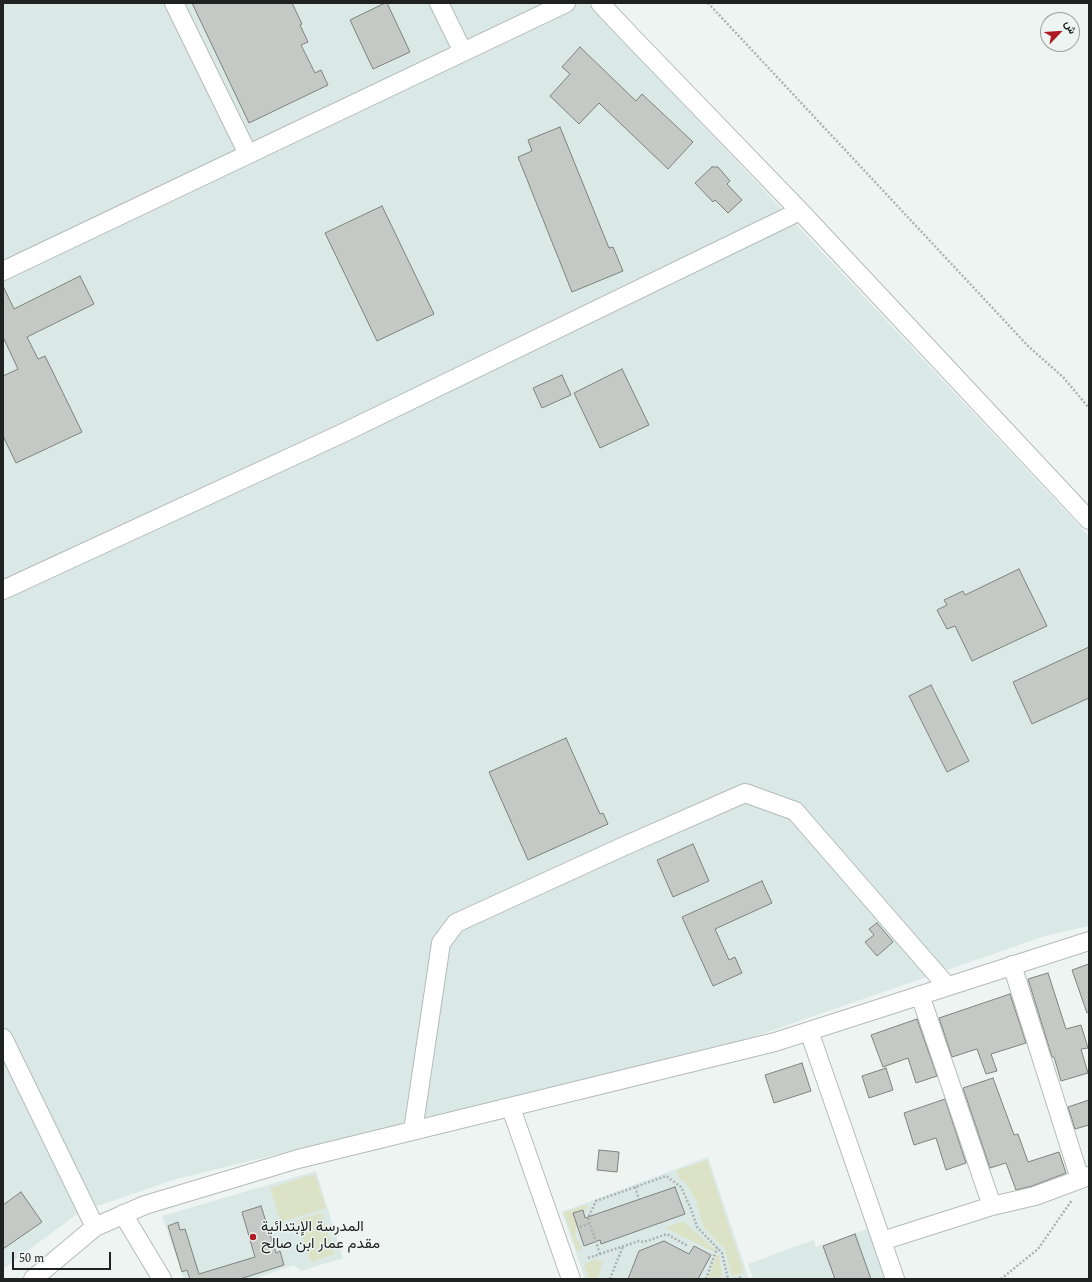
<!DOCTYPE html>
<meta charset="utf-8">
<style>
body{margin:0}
#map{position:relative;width:1092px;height:1282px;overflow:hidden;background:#edf4f2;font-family:Spectral,Vazirmatn,serif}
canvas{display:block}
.frame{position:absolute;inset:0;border:4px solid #202222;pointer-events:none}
.north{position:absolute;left:1040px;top:12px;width:40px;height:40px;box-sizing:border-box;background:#edf4f2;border:1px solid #9ba09f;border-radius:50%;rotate:65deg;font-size:11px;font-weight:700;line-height:16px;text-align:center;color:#202222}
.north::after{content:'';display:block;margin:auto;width:14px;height:18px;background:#ae1b23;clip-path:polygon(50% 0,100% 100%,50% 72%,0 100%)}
.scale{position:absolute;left:12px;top:1252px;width:99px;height:18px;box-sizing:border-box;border:2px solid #202222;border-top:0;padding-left:5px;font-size:12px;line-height:14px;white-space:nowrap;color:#202222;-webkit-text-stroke:3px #edf4f2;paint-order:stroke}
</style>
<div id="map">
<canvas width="1092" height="1282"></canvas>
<div class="frame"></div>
<div class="north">ش</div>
<div class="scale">50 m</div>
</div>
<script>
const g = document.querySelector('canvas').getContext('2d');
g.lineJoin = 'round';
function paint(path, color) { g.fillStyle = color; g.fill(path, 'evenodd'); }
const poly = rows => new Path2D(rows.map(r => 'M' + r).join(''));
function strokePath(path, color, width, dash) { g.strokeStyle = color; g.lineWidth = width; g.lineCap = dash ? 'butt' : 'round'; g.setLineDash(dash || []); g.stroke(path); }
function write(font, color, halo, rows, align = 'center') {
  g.font = font + ' Spectral,Vazirmatn,serif'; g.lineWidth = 3; g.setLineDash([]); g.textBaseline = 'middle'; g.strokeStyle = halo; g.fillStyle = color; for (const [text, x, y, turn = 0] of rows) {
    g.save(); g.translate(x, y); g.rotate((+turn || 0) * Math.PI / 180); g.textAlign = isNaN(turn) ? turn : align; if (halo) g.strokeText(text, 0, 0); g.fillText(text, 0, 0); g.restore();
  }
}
const built = poly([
 [3,3,588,3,1089,536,1089,926,1048,935,739,1042,176,1179,80,1212,3,1269],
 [708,1157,749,1279,585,1279,562,1212],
 [316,1171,343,1258,301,1271,294,1265,254,1279,184,1279,162,1216],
 [868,1229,885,1279,753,1279,748,1264,814,1240,816,1247]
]);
const green = poly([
 [707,1160,744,1273,732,1276,725,1249,704,1228,696,1200,685,1182,680,1179,676,1171],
 [315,1174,326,1208,281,1222,270,1188],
 [587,1205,588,1207,585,1211,584,1209,572,1213,575,1220,577,1220,578,1225,576,1229,577,1232,575,1233,577,1241,579,1240,582,1249,577,1251,564,1212],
 [321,1213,335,1254,311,1262,297,1220],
 [683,1221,714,1249,713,1251,665,1228],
 [717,1254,719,1256,723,1279,708,1279],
 [597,1259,603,1263,597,1279,589,1279,584,1264]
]);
const building = poly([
 [192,3,292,3,302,24,300,25,308,42,301,45,315,73,321,70,328,85,249,123,192,3],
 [385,3,387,3,410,52,373,69,350,20,385,3],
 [580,47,636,101,642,94,693,142,668,169,599,103,579,124,550,96,570,74,562,67,580,47],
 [560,127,609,248,613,247,623,271,572,292,518,157,532,151,528,140,560,127],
 [712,167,718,167,730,181,727,184,742,200,728,213,715,200,713,202,695,183,712,167],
 [382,206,434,314,377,341,325,233,382,206],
 [80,276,94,304,27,337,38,359,45,356,82,432,16,463,3,436,3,376,18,369,3,337,3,286,14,309,80,276],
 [622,369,649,425,600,448,574,393,622,369],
 [562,375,571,395,542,408,533,388,562,375],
 [1019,569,1047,626,972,661,955,626,947,629,937,610,947,605,944,600,963,591,965,595,1019,569],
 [1089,647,1089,698,1032,724,1013,682,1089,647],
 [931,685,969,761,947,772,909,696,931,685],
 [566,738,600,814,603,813,608,824,528,860,489,772,566,738],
 [693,844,709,881,673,897,657,860,693,844],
 [762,881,772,903,715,929,729,960,735,957,742,973,713,986,682,917,762,881],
 [877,923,893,942,877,956,865,942,874,935,869,929,877,923],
 [1089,964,1089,1012,1087,1013,1072,970,1089,964],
 [1048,973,1066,1029,1081,1025,1088,1048,1081,1049,1088,1073,1061,1081,1054,1057,1052,1057,1028,979,1048,973],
 [1010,994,1026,1043,991,1054,997,1071,986,1074,977,1049,952,1057,939,1018,1010,994],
 [917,1019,937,1076,916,1083,908,1058,883,1067,871,1035,917,1019],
 [802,1063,811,1091,774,1103,765,1075,802,1063],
 [886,1068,893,1090,869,1098,862,1076,886,1068],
 [993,1078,1014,1135,1018,1134,1028,1162,1059,1152,1066,1173,1032,1186,1016,1190,1006,1163,990,1168,963,1088,993,1078],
 [945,1099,966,1163,946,1170,936,1138,914,1145,904,1113,945,1099],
 [1089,1100,1089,1125,1075,1129,1068,1107,1089,1100],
 [599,1150,619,1152,617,1172,597,1170,599,1150],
 [675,1187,685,1214,601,1244,600,1240,584,1246,573,1213,583,1210,585,1218,675,1187],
 [21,1192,42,1222,3,1249,3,1205,21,1192],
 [261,1206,276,1253,280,1251,284,1265,240,1279,190,1279,187,1270,182,1272,168,1226,178,1222,180,1230,185,1229,199,1274,255,1257,242,1212,261,1206],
 [855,1234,871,1279,835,1279,823,1246,855,1234],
 [664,1241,689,1254,694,1246,711,1255,698,1279,628,1279,639,1251,664,1241]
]);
const path = poly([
 [708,3,1029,347,1063,377,1089,408],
 [635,1187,639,1199],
 [580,1227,590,1223],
 [600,1254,588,1218,596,1201,666,1176,681,1187,691,1209,697,1227,722,1253,728,1279],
 [588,1258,639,1241,644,1242,667,1234,688,1246],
 [610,1279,623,1246],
 [706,1279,717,1248],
 [735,1279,741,1277,742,1279],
 [1001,1279,1038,1249,1072,1200]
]);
const minor = poly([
 [174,3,248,154],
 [439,3,463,52],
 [600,3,632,37,800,211,1089,520],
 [3,271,566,3],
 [3,590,343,433,800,211],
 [1012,965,1080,1179],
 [920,995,992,1206],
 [809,1031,895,1279],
 [3,1038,95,1227],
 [511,1108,571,1279],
 [413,1131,441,943,456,923,622,847,745,793,795,811,947,986],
 [123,1214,162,1279],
 [882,1241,992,1206,1035,1196,1089,1176],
 [33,1279,95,1227,145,1205,298,1159,775,1042,1089,941]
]);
const markers = [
 [253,1237,4,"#ae1b23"]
];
const poiNames = [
 ["المدرسة الإبتدائية",261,1228],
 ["مقدم عمار ابن صالح",261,1245]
];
paint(built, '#dae9e5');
paint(green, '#dce2c5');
paint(building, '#c5c9c5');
strokePath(building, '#7f837f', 1);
strokePath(minor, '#b5bbb9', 20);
strokePath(path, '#adb2b1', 2.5, [2, 2]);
strokePath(minor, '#fff', 18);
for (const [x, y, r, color] of markers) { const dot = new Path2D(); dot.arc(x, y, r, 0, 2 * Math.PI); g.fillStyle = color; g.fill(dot); strokePath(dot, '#edf4f2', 1.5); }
write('15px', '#202222', '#edf4f2', poiNames, 'left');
</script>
